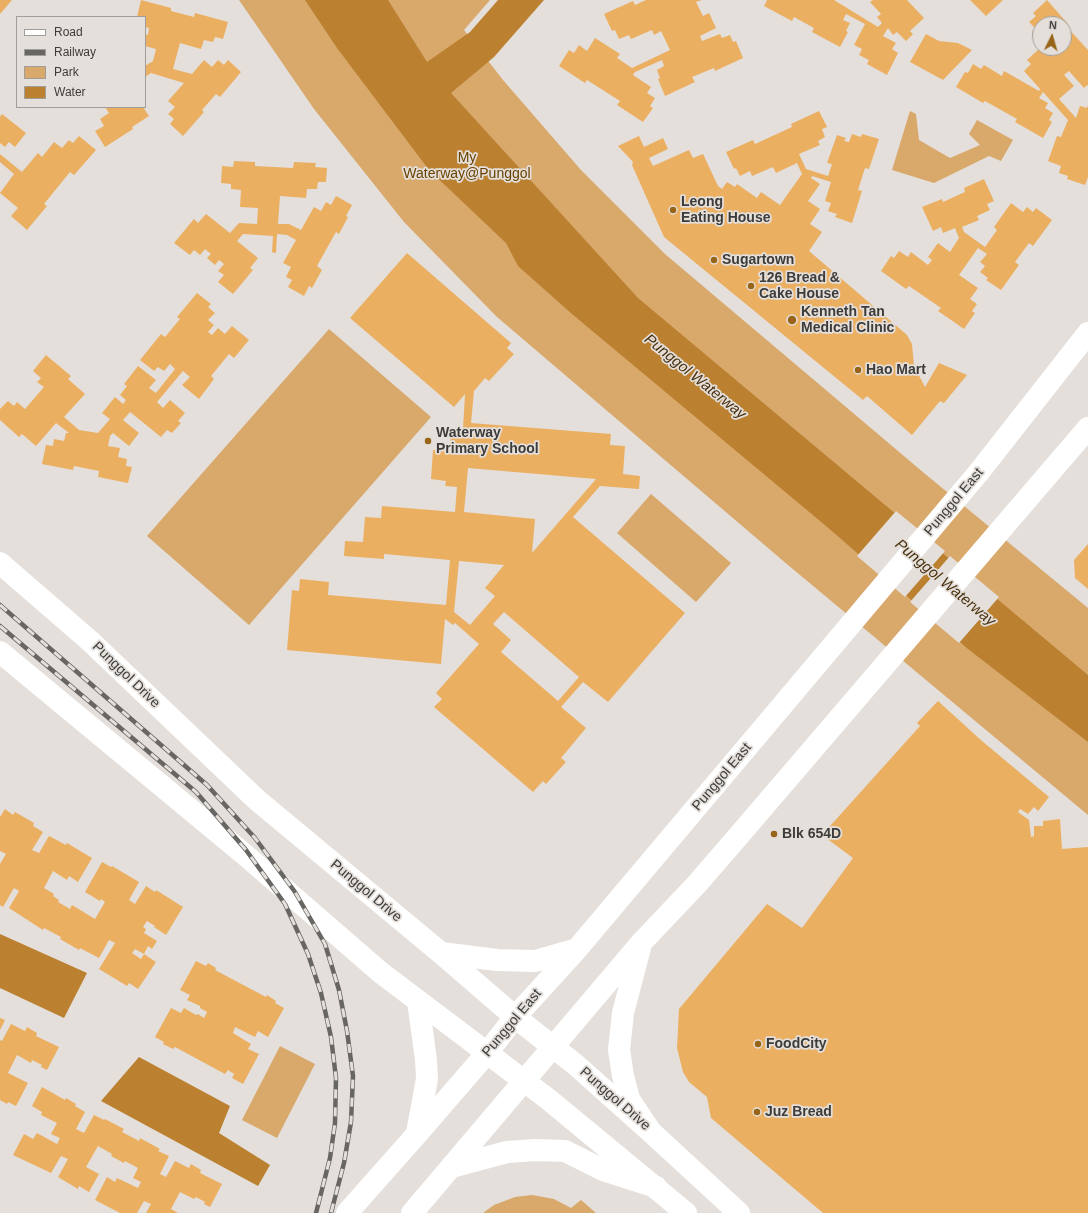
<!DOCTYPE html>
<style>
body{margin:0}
#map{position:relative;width:1088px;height:1213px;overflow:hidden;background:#e4dfda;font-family:Arial,sans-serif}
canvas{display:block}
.legend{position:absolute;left:16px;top:16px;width:130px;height:92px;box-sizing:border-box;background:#e4dfda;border:1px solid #a19e9a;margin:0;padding:5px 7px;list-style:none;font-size:12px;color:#3d3c3a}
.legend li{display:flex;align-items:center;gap:8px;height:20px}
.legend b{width:20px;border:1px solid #a19e9a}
.north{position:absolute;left:1032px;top:16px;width:40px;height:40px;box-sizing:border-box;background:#e4dfda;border:1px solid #a19e9a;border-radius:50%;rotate:5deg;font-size:11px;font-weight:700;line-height:16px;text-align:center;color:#3d3c3a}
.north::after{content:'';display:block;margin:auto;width:14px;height:18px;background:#976418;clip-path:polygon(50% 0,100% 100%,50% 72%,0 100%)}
</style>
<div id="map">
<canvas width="1088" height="1213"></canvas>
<ul class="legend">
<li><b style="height:5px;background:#fff"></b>Road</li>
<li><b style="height:5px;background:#686663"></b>Railway</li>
<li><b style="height:11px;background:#d9a86b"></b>Park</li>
<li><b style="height:11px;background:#bb8131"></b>Water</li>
</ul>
<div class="north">N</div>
</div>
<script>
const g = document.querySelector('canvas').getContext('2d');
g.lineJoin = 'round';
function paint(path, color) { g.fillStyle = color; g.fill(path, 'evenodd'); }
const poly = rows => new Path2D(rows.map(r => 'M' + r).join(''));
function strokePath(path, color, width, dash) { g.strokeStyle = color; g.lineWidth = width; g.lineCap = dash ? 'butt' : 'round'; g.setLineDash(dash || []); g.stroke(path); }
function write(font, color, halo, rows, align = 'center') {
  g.font = font + ' Arial,sans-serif'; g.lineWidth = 3.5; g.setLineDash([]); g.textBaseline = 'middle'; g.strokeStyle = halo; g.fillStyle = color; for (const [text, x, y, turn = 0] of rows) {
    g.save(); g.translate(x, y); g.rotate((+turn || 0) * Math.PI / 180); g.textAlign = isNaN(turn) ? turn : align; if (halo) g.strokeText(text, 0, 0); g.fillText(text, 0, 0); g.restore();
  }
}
const green = poly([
 [239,0,490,0,464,30,503,80,581,170,665,254,924,473,1088,608,1088,815,788,565,497,317,404,222,314,109],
 [910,111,916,114,919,140,950,158,980,145,969,134,977,120,1013,140,1001,161,989,156,934,183,892,170],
 [329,329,431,417,249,625,147,536],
 [651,494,731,563,696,602,617,533],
 [280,1046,315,1064,277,1138,242,1120],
 [532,1195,554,1199,571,1208,581,1200,596,1213,483,1213,494,1205,515,1197]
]);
const water = poly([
 [305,0,388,0,427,62,470,32,498,0,544,0,494,57,451,93,638,298,1088,675,1088,742,968,649,826,526,572,314,518,266,506,243,429,170,337,48],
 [0,934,87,973,64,1018,0,988],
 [139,1057,230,1106,219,1133,270,1165,258,1186,101,1101]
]);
const pier = poly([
 [896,511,945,551,905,597,857,556],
 [950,556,999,597,959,643,910,602]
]);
const building = poly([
 [0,0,12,0,0,14],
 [141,0,171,8,171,11,194,17,195,13,228,22,223,39,215,37,213,42,204,40,201,49,180,43,173,69,192,74,204,60,212,67,218,60,224,65,228,60,241,72,220,97,216,94,202,110,204,112,183,136,170,124,174,119,168,114,175,107,168,101,184,83,151,73,145,77,145,66,153,61,156,49,145,46,145,34,148,35,149,28,145,27,145,17,137,17],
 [646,0,702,0,696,2,703,16,709,13,716,28,700,36,702,41,720,34,722,38,730,35,733,42,736,41,743,58,715,71,714,68,692,77,695,82,665,96,658,79,660,78,657,70,664,66,662,60,635,72,633,75,651,87,647,93,655,98,650,106,653,108,643,122,617,105,620,101,587,80,585,83,559,66,569,50,574,53,579,45,587,51,595,38,620,54,617,58,632,68,670,50,661,31,654,35,652,30,631,39,629,35,619,39,615,30,612,31,604,14,633,1,635,5],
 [767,0,834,0,878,27,882,23,877,17,881,14,870,2,873,0,907,0,924,18,910,31,913,34,906,41,897,32,893,35,888,28,883,36,896,43,892,49,898,53,887,75,867,64,869,60,859,55,862,49,854,45,865,24,846,14,843,20,850,23,846,31,848,32,840,47,812,32,814,28,794,17,792,21,764,6],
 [970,0,1003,0,986,16],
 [1047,0,1068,24,1066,26,1088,50,1088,86,1087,85,1084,88,1069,71,1064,75,1074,86,1059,99,1076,118,1080,106,1087,108,1088,105,1088,177,1085,185,1067,179,1068,176,1059,173,1061,166,1048,161,1057,136,1061,137,1068,120,1043,92,1039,98,1048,103,1045,108,1053,113,1049,120,1052,122,1043,138,1015,122,1017,119,985,101,983,103,956,87,965,72,968,73,973,64,981,69,984,65,1002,76,1004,71,1039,91,1040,89,1024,71,1031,64,1027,60,1040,48,1043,52,1047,49,1046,48,1064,48,1064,24,1040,24,1040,41,1032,32,1036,29,1029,22,1036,16,1033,13],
 [926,34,939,41,958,43,972,50,943,80,910,62],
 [105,107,143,107,149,116,132,127,133,129,105,147,95,131,104,126,100,119,109,113],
 [819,111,827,127,822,129,825,137,818,141,820,145,799,154,806,169,828,176,832,164,827,163,837,135,846,138,844,141,849,142,852,134,861,137,862,134,879,139,869,169,865,168,858,190,862,191,852,223,835,217,837,214,828,211,831,203,825,201,831,182,812,176,811,178,820,184,808,201,820,209,810,224,822,232,809,251,907,335,912,344,914,366,925,387,939,363,967,375,944,403,940,401,912,435,867,396,863,400,664,237,632,165,633,162,618,146,639,136,644,147,663,138,668,149,649,158,653,166,689,150,693,158,703,154,718,186,722,189,727,182,735,187,737,184,757,198,761,192,780,205,802,174,797,163,776,173,773,167,752,176,750,171,740,176,736,168,734,169,726,152,753,140,755,144,792,127,791,124],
 [2,114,26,133,15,147,9,142,5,147,0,143,0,117],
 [79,136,96,150,74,175,70,172,44,204,47,206,27,230,11,216,18,208,0,193,14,174,0,162,0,154,22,172,38,153,42,157,54,142,62,148,69,140,73,143],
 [234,161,255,162,255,166,293,168,294,162,316,163,315,167,327,168,326,182,318,182,317,189,307,189,306,198,280,196,278,224,289,224,301,230,314,207,321,211,326,202,331,205,336,196,352,205,346,216,348,217,339,234,336,232,317,266,322,270,312,288,309,286,304,296,288,287,292,280,286,277,291,267,283,263,296,240,287,235,277,234,276,253,272,252,273,236,243,234,237,241,258,258,250,268,253,270,233,294,218,282,224,275,218,271,224,264,219,260,215,265,207,258,211,254,205,249,200,255,194,250,190,255,174,243,194,219,198,223,206,214,230,233,239,223,257,224,258,208,240,207,241,190,231,189,231,184,221,183,222,166,233,167],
 [984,179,994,201,987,204,990,210,977,216,979,220,962,227,964,232,985,247,997,230,994,227,1011,203,1023,212,1027,207,1033,212,1036,208,1052,220,1033,246,1029,243,1015,262,1019,265,1001,290,986,280,988,278,980,272,985,266,980,262,987,254,978,248,959,275,978,288,970,299,977,304,972,311,975,313,964,329,938,311,941,308,909,286,906,289,881,271,891,256,894,258,899,251,908,257,911,252,928,265,932,260,928,257,938,243,950,252,959,238,955,228,943,233,941,227,933,231,922,207,942,199,943,202,965,192,964,188],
 [407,253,511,343,507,348,514,354,489,381,485,378,474,391,471,423,611,434,610,445,625,446,623,474,640,476,639,489,600,486,573,517,685,613,608,702,583,682,561,707,586,728,561,758,566,762,546,784,543,781,533,792,434,707,442,699,436,693,479,644,455,623,453,625,445,619,441,664,287,650,292,590,299,591,300,579,329,582,328,595,446,605,450,560,384,554,384,559,344,556,345,541,363,542,365,517,381,518,382,506,455,512,457,487,445,486,446,481,431,479,433,450,450,452,451,428,463,429,465,394,454,407,350,318],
 [468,468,596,479,532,553,535,519,464,512],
 [459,561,504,565,485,588,495,596,470,625,454,612],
 [504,612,579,677,558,701,501,652,511,640,493,624],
 [197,293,211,304,208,307,215,313,208,320,214,325,208,332,212,335,218,328,225,334,232,326,249,340,234,358,229,354,211,376,214,379,199,399,182,385,190,377,183,371,157,402,163,408,170,400,185,413,178,421,181,423,172,433,167,430,161,437,130,412,123,420,139,433,129,446,113,433,110,436,108,446,120,448,118,457,127,459,126,466,132,467,128,483,98,477,99,471,74,466,73,470,42,464,46,445,53,446,54,439,64,441,66,433,69,433,56,423,36,446,22,434,19,437,0,420,0,409,8,401,14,406,17,402,25,409,44,387,37,382,41,378,33,371,46,355,71,376,68,379,85,394,64,417,79,430,98,433,110,419,102,413,115,397,123,404,126,400,120,395,127,386,124,384,138,366,156,380,149,388,156,393,175,369,170,364,164,371,158,367,154,371,140,360,161,334,165,337,180,319,177,317],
 [1088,544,1088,589,1075,578,1074,560],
 [938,701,982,741,1049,797,1038,811,1034,807,1028,814,1020,809,1018,812,1029,820,1031,837,1034,836,1034,826,1043,826,1043,821,1060,819,1062,849,1088,847,1088,1213,823,1213,711,1118,707,1097,689,1082,683,1072,677,1048,679,1009,767,904,802,928,853,858,822,835,920,726,917,723],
 [5,809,13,815,15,812,34,823,33,826,43,832,32,850,39,853,49,836,66,845,67,843,92,858,78,882,69,876,67,880,53,871,44,888,54,894,53,896,59,900,58,902,70,909,72,905,95,919,105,902,101,899,100,901,85,892,102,862,111,867,112,866,139,882,129,900,135,904,146,886,155,892,156,890,183,907,166,935,154,927,155,926,147,921,143,927,146,929,144,933,157,941,152,949,148,946,144,954,135,949,132,953,141,959,144,954,156,962,138,989,129,983,127,986,99,969,115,943,109,940,99,958,80,948,79,950,60,939,61,937,44,928,43,930,9,908,19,891,14,888,3,907,0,905,0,864,6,854,0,851,0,817],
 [196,961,206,966,208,963,216,968,215,970,266,997,267,995,276,1001,275,1003,284,1008,268,1037,258,1031,255,1037,235,1027,233,1033,251,1044,248,1049,259,1054,243,1084,232,1078,234,1074,228,1070,225,1074,175,1047,173,1049,163,1044,164,1042,155,1037,171,1008,181,1013,184,1008,196,1015,198,1014,204,1018,207,1012,200,1008,200,1006,187,1000,190,995,180,990],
 [0,1018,5,1020,0,1030],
 [11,1024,25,1031,27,1027,37,1033,36,1036,59,1047,47,1070,41,1067,42,1065,32,1060,31,1063,17,1055,8,1073,28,1083,16,1106,8,1102,7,1104,0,1100,0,1040,2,1041],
 [42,1087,65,1100,66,1098,76,1104,75,1106,85,1112,76,1129,84,1133,94,1115,104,1120,105,1119,124,1129,122,1132,139,1141,140,1138,160,1149,158,1151,169,1156,160,1174,166,1177,175,1161,189,1168,191,1164,201,1170,200,1173,222,1184,210,1207,204,1204,205,1202,196,1197,194,1199,180,1192,171,1209,178,1213,146,1213,151,1204,144,1201,137,1213,120,1213,95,1200,107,1177,115,1182,117,1178,138,1188,141,1182,133,1178,138,1168,125,1161,124,1163,111,1156,112,1154,98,1146,86,1167,99,1174,89,1192,79,1186,78,1189,58,1177,68,1159,61,1156,51,1173,13,1155,24,1134,33,1139,37,1133,57,1144,60,1138,51,1134,57,1123,41,1115,42,1112,32,1106]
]);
const secondary = poly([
 [0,563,90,641,257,800,441,953,515,1017,576,1065,651,1132,739,1213],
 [0,652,244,854,380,972,548,1099,686,1213]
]);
const primary = poly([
 [640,948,623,1013,619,1050,623,1076,629,1099,651,1132],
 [441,953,497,960,535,961,577,949],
 [417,1133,427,1079,426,1060,418,1001],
 [451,1167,507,1152,535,1150,565,1151,603,1170,656,1187],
 [347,1213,417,1134,487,1053,515,1017,577,949,979,472,1088,333],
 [412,1213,641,943,696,885,735,840,1088,428]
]);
const rail = poly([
 [0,605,207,785,255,838,295,892,325,944,339,990,347,1031,353,1076,351,1122,344,1163,331,1213],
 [0,626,196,792,246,850,285,904,308,954,321,993,331,1037,336,1078,335,1123,330,1158,316,1213]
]);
const markers = [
 [673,210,4,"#976418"],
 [714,260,4,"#976418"],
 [751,286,4,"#976418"],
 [792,320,5,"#976418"],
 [858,370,4,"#976418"],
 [428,441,4,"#976418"],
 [774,834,4,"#976418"],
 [758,1044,4,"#976418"],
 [757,1112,4,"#976418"]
];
const parkNames = [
 ["My",467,158],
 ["Waterway@Punggol",467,174]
];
const poiNames = [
 ["Leong",681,202],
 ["Eating House",681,218],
 ["Sugartown",722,260],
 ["126 Bread &",759,278],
 ["Cake House",759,294],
 ["Kenneth Tan",801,312],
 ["Medical Clinic",801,328],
 ["Hao Mart",866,370],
 ["Waterway",436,433],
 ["Primary School",436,449],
 ["Blk 654D",782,834],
 ["FoodCity",766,1044],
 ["Juz Bread",765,1112]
];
const streetNames = [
 ["Punggol East",954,502,-50],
 ["Punggol Drive",126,675,44],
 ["Punggol East",722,777,-50],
 ["Punggol Drive",366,891,40],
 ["Punggol East",512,1023,-50],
 ["Punggol Drive",615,1099,41]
];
const waterNames = [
 ["Punggol Waterway",695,377,39],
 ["Punggol Waterway",945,583,40]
];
paint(green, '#d9a86b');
paint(water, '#bb8131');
paint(pier, '#e4dfda');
paint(building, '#ebaf62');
strokePath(secondary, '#fff', 22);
strokePath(primary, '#fff', 22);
strokePath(rail, '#686663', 4.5);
strokePath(rail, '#e4dfda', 3, [9]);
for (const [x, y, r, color] of markers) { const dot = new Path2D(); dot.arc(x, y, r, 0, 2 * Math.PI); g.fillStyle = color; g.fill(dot); strokePath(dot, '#e4dfda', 1.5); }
write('14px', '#694200', '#e4dfda', parkNames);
write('bold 14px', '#3d3c3a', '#e4dfda', poiNames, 'left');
write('14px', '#3d3c3a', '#e4dfda', streetNames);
write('italic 15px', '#48300f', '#e4dfda', waterNames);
</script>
